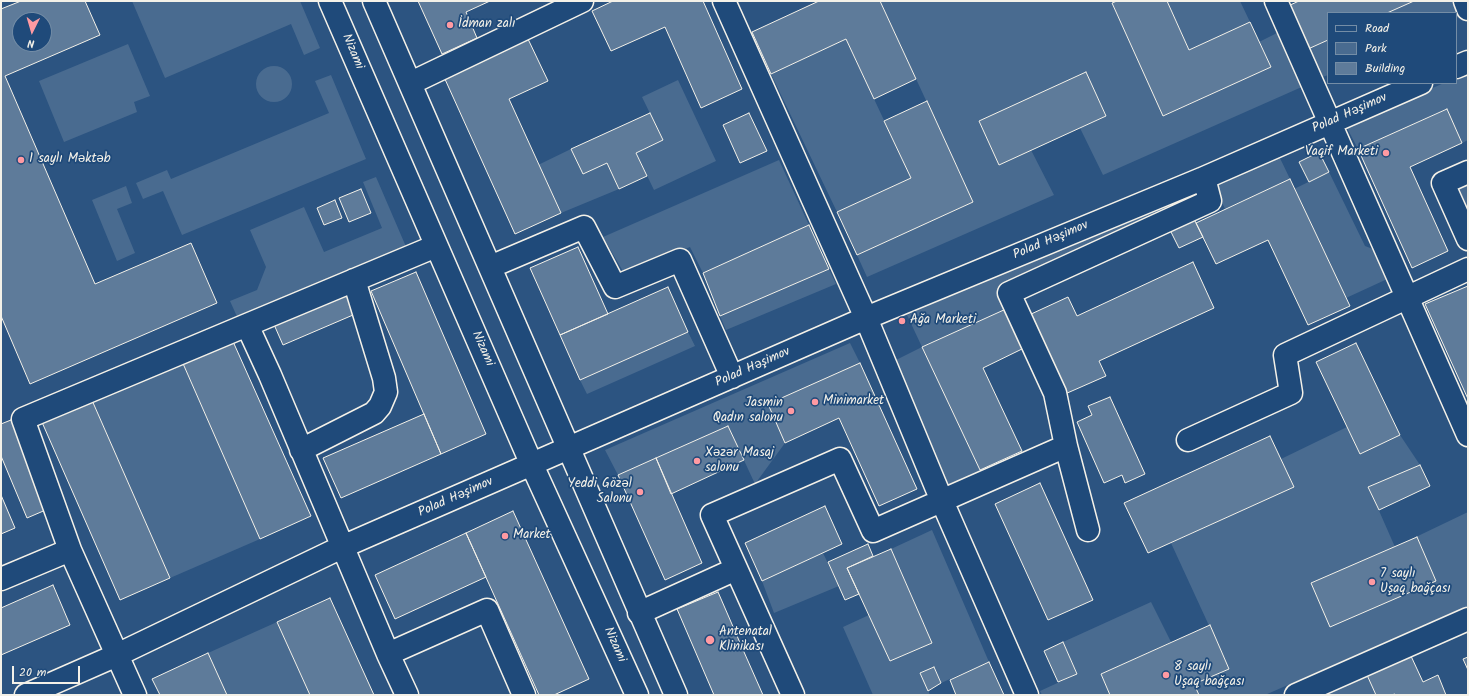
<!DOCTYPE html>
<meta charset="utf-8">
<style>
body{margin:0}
#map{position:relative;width:1469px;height:696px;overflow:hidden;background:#2c5481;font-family:Kalam,sans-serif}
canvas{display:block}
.frame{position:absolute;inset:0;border:2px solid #f4f1e8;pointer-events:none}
.legend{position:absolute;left:1327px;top:12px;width:130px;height:72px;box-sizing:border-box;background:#1f4a7a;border:1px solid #748da6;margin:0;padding:5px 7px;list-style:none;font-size:12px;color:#f4f1e8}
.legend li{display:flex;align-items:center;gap:8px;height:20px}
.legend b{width:20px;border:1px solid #748da6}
.north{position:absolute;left:12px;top:12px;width:40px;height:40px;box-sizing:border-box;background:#1f4a7a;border:1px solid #748da6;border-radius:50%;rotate:185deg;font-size:11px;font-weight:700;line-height:16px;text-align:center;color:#f4f1e8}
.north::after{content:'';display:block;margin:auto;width:14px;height:18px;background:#ff9aa2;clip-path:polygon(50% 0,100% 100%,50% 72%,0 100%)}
.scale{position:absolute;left:12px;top:666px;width:68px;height:18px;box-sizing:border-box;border:2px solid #f4f1e8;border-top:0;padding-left:5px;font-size:12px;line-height:14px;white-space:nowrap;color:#f4f1e8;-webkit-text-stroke:3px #1f4a7a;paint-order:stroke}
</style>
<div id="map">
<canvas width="1469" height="696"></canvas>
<div class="frame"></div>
<ul class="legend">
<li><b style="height:5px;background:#1f4a7a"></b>Road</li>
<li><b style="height:11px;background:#496b90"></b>Park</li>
<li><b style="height:11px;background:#5e7b9a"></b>Building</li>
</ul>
<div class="north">N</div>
<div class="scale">20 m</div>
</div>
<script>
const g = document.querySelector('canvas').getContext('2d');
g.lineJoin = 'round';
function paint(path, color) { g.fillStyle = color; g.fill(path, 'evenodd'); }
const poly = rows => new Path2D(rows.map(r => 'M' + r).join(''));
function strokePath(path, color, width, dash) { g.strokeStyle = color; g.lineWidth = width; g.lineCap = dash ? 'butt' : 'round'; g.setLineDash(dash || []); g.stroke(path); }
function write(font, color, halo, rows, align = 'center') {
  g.font = font + ' Kalam,sans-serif'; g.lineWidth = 3.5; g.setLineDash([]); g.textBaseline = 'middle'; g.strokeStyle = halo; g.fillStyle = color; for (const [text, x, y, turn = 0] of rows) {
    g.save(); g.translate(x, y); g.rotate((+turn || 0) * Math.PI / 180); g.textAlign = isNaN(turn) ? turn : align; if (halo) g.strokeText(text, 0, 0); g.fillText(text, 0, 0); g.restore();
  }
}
const green = poly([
 [132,1,300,1,320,48,304,55,291,24,165,78],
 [880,1,1111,1,1164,116,1271,67,1259,42,1279,32,1304,86,1103,175,1080,128,1106,116,1086,73,1031,150,1054,195,867,277,857,255,973,202],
 [1167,1,1240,1,1250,22,1189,50],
 [1414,1,1468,1,1468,12,1456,18,1456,13,1387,13],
 [846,39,911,178,837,212,771,74],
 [1328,40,1328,75,1320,78,1308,49],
 [128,44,150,96,134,102,137,112,64,142,39,81],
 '256 84a18 18 0 1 1 36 0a18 18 0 1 1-36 0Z',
 [1468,72,1468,140,1462,143,1446,109,1358,149,1346,126,1444,83,1456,83,1456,78],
 [331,75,366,159,182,235,163,191,143,199,136,183,167,170,171,179,329,113,315,81],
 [678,80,716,161,654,190,636,153,663,140,642,97],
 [571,149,583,174,607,163,619,189,561,213,538,165],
 [1278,154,1290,179,1225,209,1213,183],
 [779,160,809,225,703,273,690,247,624,273,603,237],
 [1329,172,1365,246,1386,254,1396,275,1346,298,1294,189],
 [376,177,407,249,239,321,230,301,257,290,266,267,250,230,304,207,324,252,382,228,363,182],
 [1468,182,1468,209,1458,186],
 [126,186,132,203,117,209,135,253,117,261,92,200],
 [1198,187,1201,197,997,291,1006,309,922,347,980,470,947,485,890,363,922,347,907,315],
 [829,269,836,284,726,330,720,316],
 [688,332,695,346,587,394,580,380],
 [850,343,860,363,785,443,755,484,728,426,618,475,605,450],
 [181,359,260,539,170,578,91,398],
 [1347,427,1360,453,1400,435,1420,465,1369,488,1395,547,1468,512,1468,606,1265,695,1199,695,1194,684,1229,669,1171,543,1293,487,1281,459],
 [932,530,989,662,941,683,934,667,920,673,930,695,873,695,843,627,869,615,890,661,932,643,891,549],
 [823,553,839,586,774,613,762,581],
 [1151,602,1171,642,1101,674,1110,695,1042,695,1040,691,1077,674,1063,642],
 [277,622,310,695,227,695,208,653],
 [1367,675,1376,695,1321,695]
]);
const building = poly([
 [21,1,85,1,100,35,5,76,95,284,191,243,217,303,30,384,1,316,1,9,21,1],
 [20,20,44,20,44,44,20,44,20,20],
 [418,1,490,1,466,12,477,38,442,54,418,1],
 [613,1,703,1,742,89,701,108,665,27,611,51,592,11,613,1],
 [819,1,880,1,916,79,874,99,846,39,771,74,752,32,819,1],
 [1117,1,1167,1,1189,50,1250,22,1271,67,1163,116,1112,3,1117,1],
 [1299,1,1414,1,1387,13,1328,13,1328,40,1308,49,1288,6,1299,1],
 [528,39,548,81,509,99,561,213,515,234,444,77,528,39],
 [1086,72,1106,116,999,165,979,121,1086,72],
 [927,101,973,202,857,255,837,212,911,178,884,121,927,101],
 [1447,109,1462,143,1410,167,1448,251,1412,268,1358,149,1447,109],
 [650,113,663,140,636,153,647,176,619,189,607,163,583,174,571,149,650,113],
 [749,113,767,151,740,163,723,125,749,113],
 [1319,152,1329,172,1309,182,1299,162,1319,152],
 [1290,179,1350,306,1308,325,1268,240,1216,264,1196,223,1290,179],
 [361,189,371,213,349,222,339,198,361,189],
 [335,200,342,218,324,225,317,208,335,200],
 [1192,215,1203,237,1179,248,1168,226,1192,215],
 [809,225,829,269,720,316,703,273,809,225],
 [578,247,608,314,560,335,530,268,578,247],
 [1193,262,1214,308,1099,361,1106,376,1065,394,1029,315,1068,297,1077,316,1193,262],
 [416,272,486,434,441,454,371,291,416,272],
 [1468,286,1468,399,1425,304,1468,286],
 [349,287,360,312,283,345,272,320,349,287],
 [668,287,688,332,580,380,560,335,668,287],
 [1006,309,1024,348,983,368,1022,451,980,470,922,347,1006,309],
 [231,337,311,516,260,539,181,359,231,337],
 [1356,343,1400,435,1360,454,1316,362,1356,343],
 [860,363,917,489,879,506,839,418,785,443,768,404,860,363],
 [1110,397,1145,474,1125,483,1122,475,1104,483,1077,422,1092,415,1088,406,1110,397],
 [91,398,170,578,120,600,41,420,91,398],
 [424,414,441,454,341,498,323,458,424,414],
 [11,420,48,509,27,518,1,456,1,424,11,420],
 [728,426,744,460,671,494,656,458,728,426],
 [1270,436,1294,487,1148,553,1124,503,1270,436],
 [656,458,702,563,665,580,618,475,656,458],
 [1420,465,1430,486,1379,510,1368,487,1420,465],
 [1040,483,1093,600,1048,620,995,504,1040,483],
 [1,495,15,528,1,534,1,495],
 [825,506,842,544,762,581,745,543,825,506],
 [513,511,589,679,554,695,539,695,466,533,513,511],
 [466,533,486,577,395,619,375,575,466,533],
 [1417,537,1436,581,1330,627,1311,583,1417,537],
 [868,544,873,556,847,568,859,594,845,600,828,562,868,544],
 [891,549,932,643,890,661,847,568,891,549],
 [53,585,70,625,1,655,1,608,53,585],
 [718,592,744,652,763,695,714,695,677,609,718,592],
 [330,598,374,695,310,695,277,622,330,598],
 [1210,625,1229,669,1194,684,1199,695,1110,695,1101,674,1210,625],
 [1063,642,1077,674,1058,682,1044,651,1063,642],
 [208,653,227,695,160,695,152,679,208,653],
 [1411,656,1423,682,1438,675,1446,695,1395,695,1395,694,1391,695,1376,695,1367,675,1411,656],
 [1468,657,1468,670,1463,659,1468,657],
 [989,662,1004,695,956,695,950,680,989,662],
 [934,667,941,683,928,691,920,673,934,667]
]);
const minor = poly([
 [330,1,532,465,637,695],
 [374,1,676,695],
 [724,1,866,318,942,501,1027,695],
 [1276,1,1468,435],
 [1465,1,1468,9],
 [1456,67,1468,62],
 [411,83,582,1],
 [1468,172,1443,183,1468,239],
 [436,246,247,325,270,375,388,654,487,610,524,695],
 [490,267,584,227,615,287,680,260,732,377],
 [1188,440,1291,393,1285,355,1468,269],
 [301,450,374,413,380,406,386,392,384,378,354,280],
 [1088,530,1066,446,1055,393,1009,293,1210,201,1204,178],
 [70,550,23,419,247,325],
 [1,579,70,550,135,695],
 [639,613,736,569],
 [388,654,407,695],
 [26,695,117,655,342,547,866,318,1204,178,1421,83],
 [793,695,712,515,840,459,873,531,1066,446],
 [1296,695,1468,619]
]);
const markers = [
 [450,25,4,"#ff9aa2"],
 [1386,153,4,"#ff9aa2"],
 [21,160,4,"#ff9aa2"],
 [902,321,4,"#ff9aa2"],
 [815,402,4,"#ff9aa2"],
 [791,411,4,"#ff9aa2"],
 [697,461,4,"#ff9aa2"],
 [640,492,4,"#ff9aa2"],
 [505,536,4,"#ff9aa2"],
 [1372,582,4,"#ff9aa2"],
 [710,640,5,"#ff9aa2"],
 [1166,675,4,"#ff9aa2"]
];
const poiNames = [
 ["İdman zalı",458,25],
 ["Vaqif Marketi",1378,153,"right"],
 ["1 saylı Məktəb",29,160],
 ["Ağa Marketi",910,321],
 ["Minimarket",823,402],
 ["Jasmin",783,404,"right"],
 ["Qadın salonu",783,419,"right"],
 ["Xəzər Masaj",705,454],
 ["salonu",705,469],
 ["Yeddi Gözəl",632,485,"right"],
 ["Salonu",632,500,"right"],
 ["Market",513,536],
 ["7 saylı",1380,575],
 ["Uşaq bağçası",1380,590],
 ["Antenatal",719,633],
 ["Klinikası",719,648],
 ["8 saylı",1174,668],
 ["Uşaq bağçası",1174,683]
];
const streetNames = [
 ["Nizami",352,52,67],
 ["Polad Həşimov",1350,114,-24],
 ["Polad Həşimov",1051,241,-23],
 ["Nizami",482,349,66],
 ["Polad Həşimov",753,368,-24],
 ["Polad Həşimov",456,498,-24],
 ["Nizami",614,645,66]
];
paint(green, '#496b90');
paint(building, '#5e7b9a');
strokePath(building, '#f4f1e8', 1);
strokePath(minor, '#f4f1e8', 25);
strokePath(minor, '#1f4a7a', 22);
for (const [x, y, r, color] of markers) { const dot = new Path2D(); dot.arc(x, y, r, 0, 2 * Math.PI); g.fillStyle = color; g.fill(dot); strokePath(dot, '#1f4a7a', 1.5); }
write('13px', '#f4f1e8', '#1f4a7a', poiNames, 'left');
write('13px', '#f4f1e8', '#1f4a7a', streetNames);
</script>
